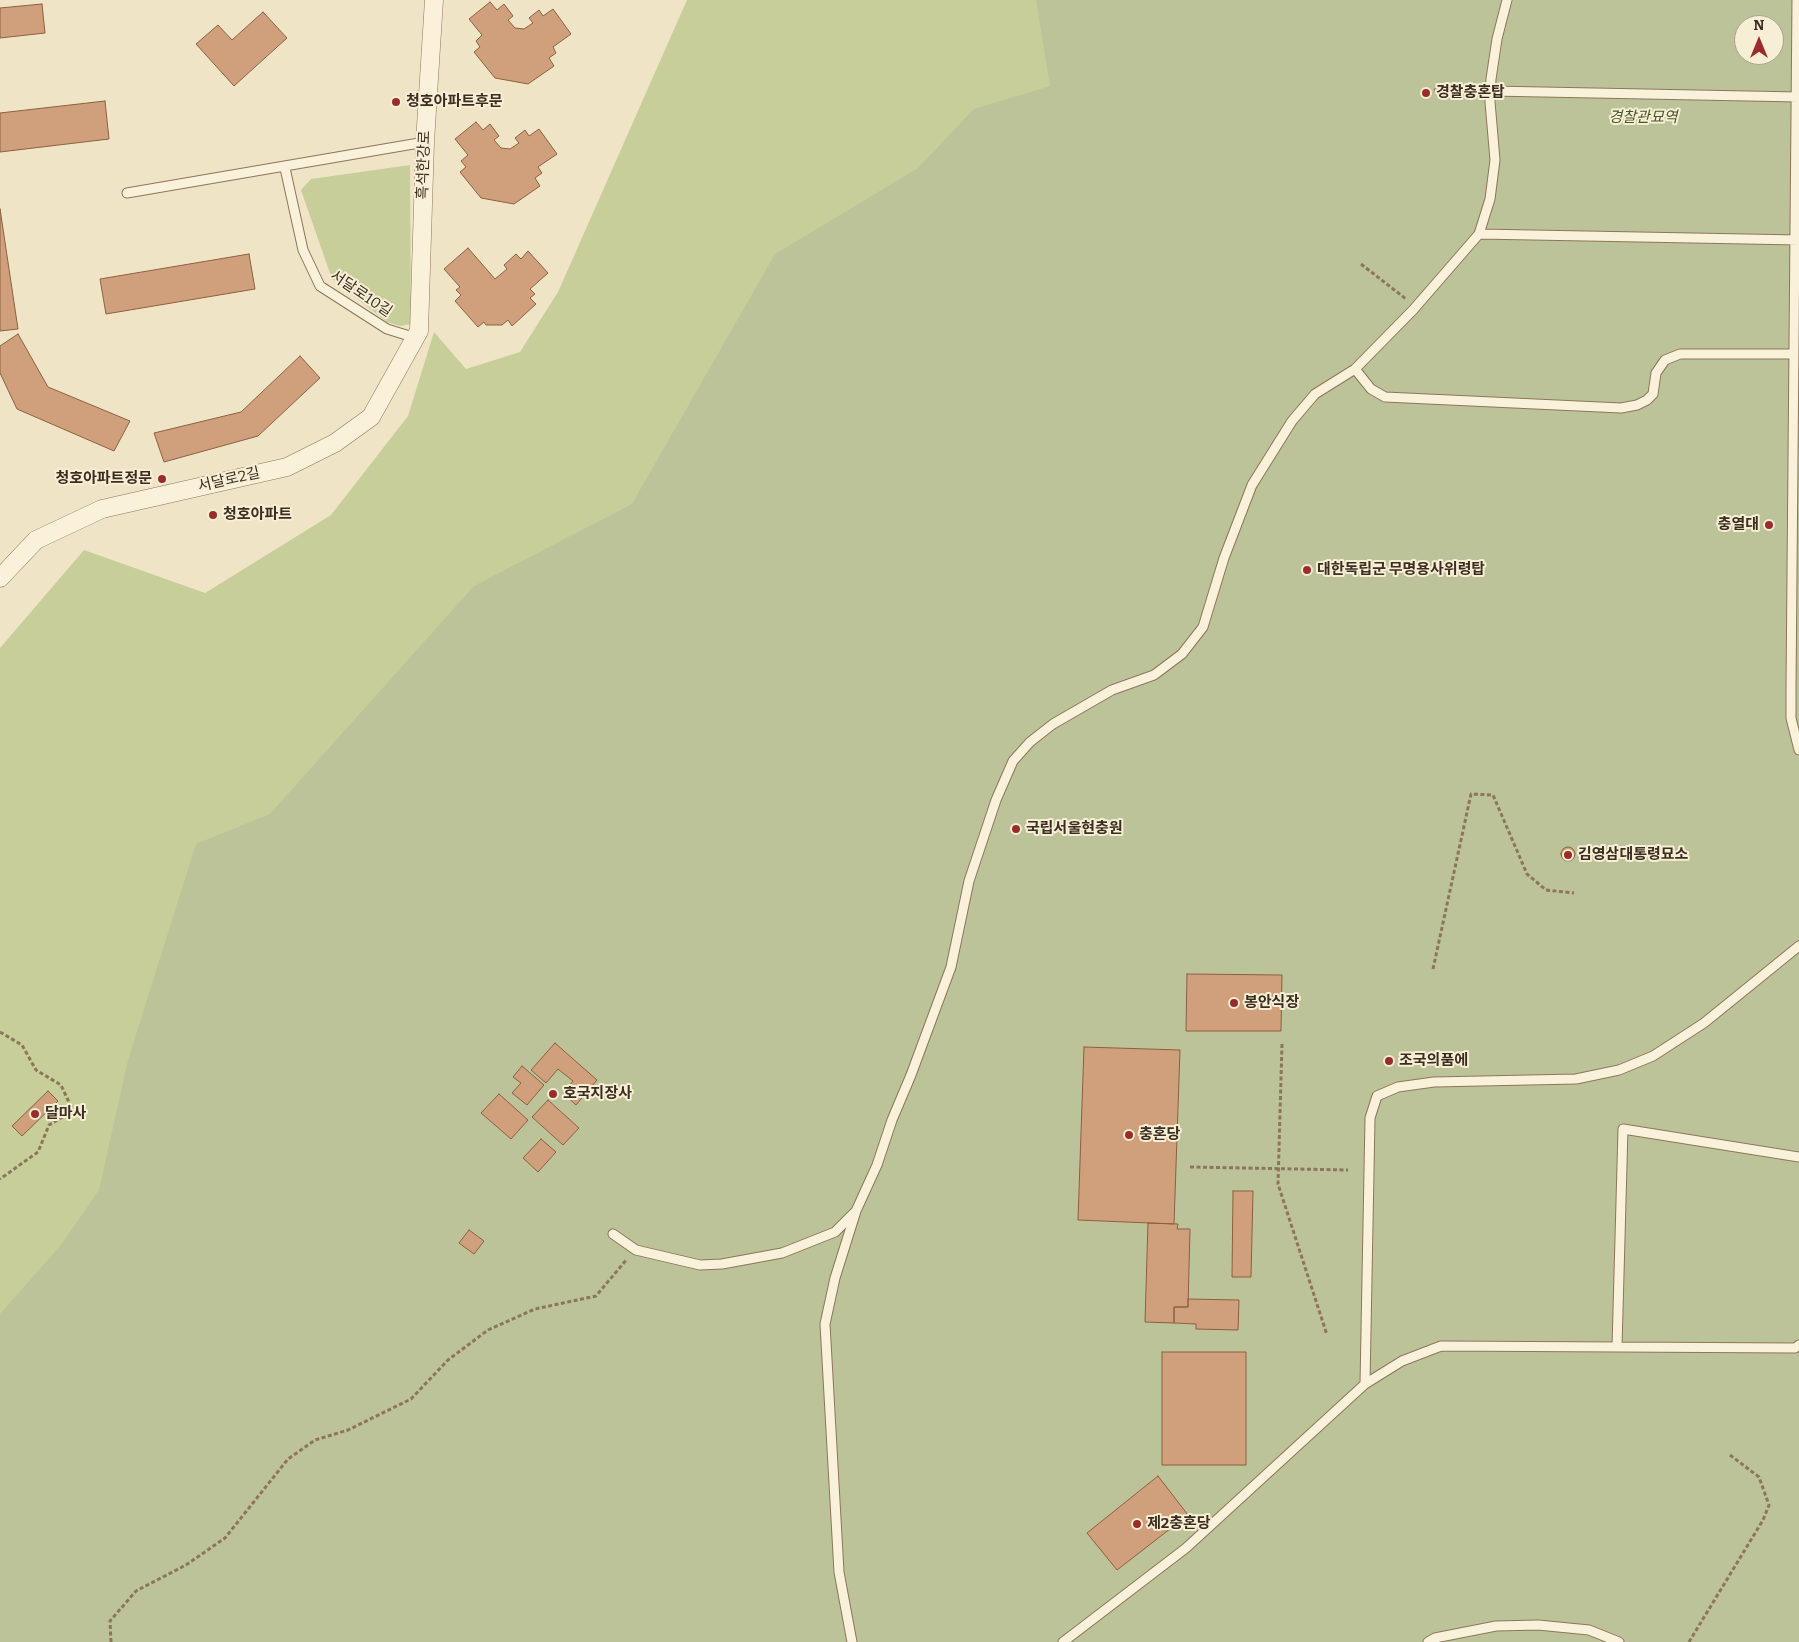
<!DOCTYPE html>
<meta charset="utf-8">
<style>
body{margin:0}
#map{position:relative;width:1799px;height:1642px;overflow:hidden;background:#f0e4c6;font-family:Bitter,serif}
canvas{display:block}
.north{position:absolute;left:1734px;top:15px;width:50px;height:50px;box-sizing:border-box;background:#f7eed6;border:1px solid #aca18d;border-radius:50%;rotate:0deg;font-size:14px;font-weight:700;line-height:20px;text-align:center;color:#3c2e1f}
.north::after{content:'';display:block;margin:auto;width:18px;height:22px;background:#9c2c29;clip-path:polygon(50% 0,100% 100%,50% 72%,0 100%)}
</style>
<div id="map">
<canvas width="1799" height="1642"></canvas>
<div class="north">N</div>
</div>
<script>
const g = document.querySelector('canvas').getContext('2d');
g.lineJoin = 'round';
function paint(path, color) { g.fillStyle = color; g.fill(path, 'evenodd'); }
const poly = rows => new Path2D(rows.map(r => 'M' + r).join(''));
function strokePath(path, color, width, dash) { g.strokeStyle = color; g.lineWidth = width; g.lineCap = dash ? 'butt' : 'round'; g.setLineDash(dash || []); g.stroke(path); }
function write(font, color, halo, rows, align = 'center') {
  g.font = font + ' Bitter,"Noto Sans KR",serif'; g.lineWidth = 4; g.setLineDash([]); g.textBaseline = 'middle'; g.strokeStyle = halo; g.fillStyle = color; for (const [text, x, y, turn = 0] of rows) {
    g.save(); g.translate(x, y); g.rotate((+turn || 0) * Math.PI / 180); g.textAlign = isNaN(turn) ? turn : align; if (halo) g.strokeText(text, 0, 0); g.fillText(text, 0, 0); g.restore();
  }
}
const green = poly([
 [687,0,1507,0,0,1642,0,648,84,550,205,593,331,515,408,416,434,332,466,369,520,352,558,292],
 [410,165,411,324,400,326,387,322,332,279,301,190,311,179]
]);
const cemetery = poly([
 [1036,0,1799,0,1799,1642,0,1642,0,1314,61,1245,99,1190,128,1060,196,844,270,814,474,586,632,504,775,254,918,168,974,109,1050,86],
 [1744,25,1774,25,1774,55,1744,55]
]);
const building = poly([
 [490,2,497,10,504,4,513,16,508,20,515,28,524,29,533,23,529,18,539,10,543,16,553,9,571,34,553,47,556,53,549,58,554,66,528,84,495,78,474,52,480,47,476,41,482,35,469,19,490,2],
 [42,4,45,33,0,38,0,8,42,4],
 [263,12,287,38,234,86,196,44,218,25,232,40,263,12],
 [105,101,109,139,0,152,0,113,105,101],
 [476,122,483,130,490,124,499,136,494,140,501,148,510,149,519,143,515,138,525,130,529,136,539,129,557,154,538,167,542,173,535,178,540,186,514,204,481,198,460,172,466,167,461,161,468,155,455,139,476,122],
 [0,209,18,329,0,331,0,209],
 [468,248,495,279,507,269,504,265,516,254,521,259,528,251,548,273,530,289,535,294,530,298,536,304,512,326,508,320,502,325,486,325,484,322,478,327,455,301,461,295,456,290,460,287,444,269,468,248],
 [249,254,255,289,106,314,100,279,249,254],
 [18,334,48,387,130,421,114,451,17,409,0,373,0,346,18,334],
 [300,356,320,378,258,436,164,462,154,433,241,412,300,356],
 '1561 854a7 7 0 1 1 14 0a7 7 0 1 1-14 0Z',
 [1187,974,1282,975,1281,1031,1186,1031,1187,974],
 [555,1043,597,1080,576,1105,563,1093,573,1081,558,1069,546,1083,531,1070,555,1043],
 [1084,1047,1180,1050,1174,1224,1078,1220,1084,1047],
 [522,1066,544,1085,527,1105,512,1093,521,1083,513,1077,522,1066],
 [48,1091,58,1101,22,1136,12,1126,48,1091],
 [499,1094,528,1120,511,1139,481,1113,499,1094],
 [548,1100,579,1128,563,1145,532,1117,548,1100],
 [541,1139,556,1152,538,1172,523,1158,541,1139],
 [1233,1191,1253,1191,1251,1277,1232,1277,1233,1191],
 [1148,1223,1178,1224,1177,1229,1190,1229,1188,1307,1174,1307,1174,1323,1145,1322,1148,1223],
 [469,1230,484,1241,474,1254,459,1243,469,1230],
 [1188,1299,1239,1300,1238,1330,1196,1329,1196,1324,1174,1323,1174,1307,1188,1307,1188,1299],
 [1162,1352,1246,1352,1246,1465,1162,1465,1162,1352],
 [1158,1476,1188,1515,1117,1570,1087,1533,1158,1476]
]);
const path = poly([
 [1434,90,1478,91],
 [1361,264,1406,299],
 [1433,969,1471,794,1493,795,1527,874,1546,890,1574,893],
 [0,1032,22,1045,36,1070,61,1085,73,1111,49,1125,38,1152,0,1179],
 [1282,1044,1278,1184,1327,1335],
 [1190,1167,1348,1170],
 [111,1642,110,1621,136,1591,186,1565,225,1538,288,1459,315,1440,348,1430,411,1399,448,1360,488,1330,535,1309,596,1296,627,1259],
 [1689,1642,1763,1520,1769,1505,1759,1477,1730,1455]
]);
const service = poly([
 [1797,0,1791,689,1791,718,1799,750],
 [1491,91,1799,97],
 [285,168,303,250,320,286,387,329,416,338],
 [127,193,425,142],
 [1479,234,1799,240],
 [1355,369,1371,389,1385,397,1621,408,1637,405,1647,400,1653,394,1656,373,1665,360,1680,354,1794,354],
 [613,1234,636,1250,700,1265,722,1264,782,1253,835,1232,854,1213],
 [1617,1347,1623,1129,1799,1157],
 [1365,1384,1402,1361,1441,1346,1795,1348,1799,1345],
 [852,1642,839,1572,825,1324,835,1278,856,1211,877,1165,892,1120,911,1075,951,967,969,881,996,800,1013,761,1030,742,1053,724,1112,690,1154,675,1182,654,1203,627,1224,558,1252,485,1292,421,1315,394,1355,369,1413,310,1479,234,1490,199,1495,160,1490,102,1491,79,1497,39,1507,0],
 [1063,1642,1186,1548,1365,1384,1370,1118,1377,1096,1398,1087,1434,1082,1576,1079,1619,1070,1653,1056,1704,1023,1799,946],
 [1428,1642,1435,1638,1496,1626,1538,1625,1589,1630,1619,1642]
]);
const minor = poly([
 [0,578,36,540,102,509,287,467,335,443,371,417,419,331,425,142,434,0]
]);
const markers = [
 [1426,93,5,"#9c2c29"],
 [396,102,5,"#9c2c29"],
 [162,479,5,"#9c2c29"],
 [213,515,5,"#9c2c29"],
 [1769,525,5,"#9c2c29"],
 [1307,570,5,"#9c2c29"],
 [1016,829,5,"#9c2c29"],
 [1568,855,5,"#9c2c29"],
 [1234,1003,5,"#9c2c29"],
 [1389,1061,5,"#9c2c29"],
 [553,1094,5,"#9c2c29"],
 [35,1114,5,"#9c2c29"],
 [1129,1135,5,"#9c2c29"],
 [1137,1524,5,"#9c2c29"]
];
const poiNames = [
 ["경찰충혼탑",1436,93],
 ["청호아파트후문",406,102],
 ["청호아파트정문",152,479,"right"],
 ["청호아파트",223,515],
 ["충열대",1759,525,"right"],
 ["대한독립군 무명용사위령탑",1317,570],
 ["국립서울현충원",1026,829],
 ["김영삼대통령묘소",1578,855],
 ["봉안식장",1244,1003],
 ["조국의품에",1399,1061],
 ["호국지장사",563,1094],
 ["달마사",45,1114],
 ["충혼당",1139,1135],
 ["제2충혼당",1147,1524]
];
const parkNames = [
 ["경찰관묘역",1643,118]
];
const streetNames = [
 ["흑석한강로",424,165,-88],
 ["서달로10길",361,294,34],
 ["서달로2길",229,480,-13]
];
paint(green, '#c7ce99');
paint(cemetery, '#bdc398');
paint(building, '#cfa07b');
strokePath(building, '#8c6040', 1);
strokePath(service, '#8c765b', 11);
strokePath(minor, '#8c765b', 19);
strokePath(path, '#8c765b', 3, [4, 2.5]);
strokePath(service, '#faf1da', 9);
strokePath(minor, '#faf1da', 18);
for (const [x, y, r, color] of markers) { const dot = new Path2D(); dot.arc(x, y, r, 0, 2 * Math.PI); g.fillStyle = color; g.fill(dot); strokePath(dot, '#f7eed6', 2); }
write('bold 15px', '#3c2e1f', '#f7eed6', poiNames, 'left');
write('italic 15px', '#4a5825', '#f7eed6', parkNames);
write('15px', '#3c2e1f', '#f7eed6', streetNames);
</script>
